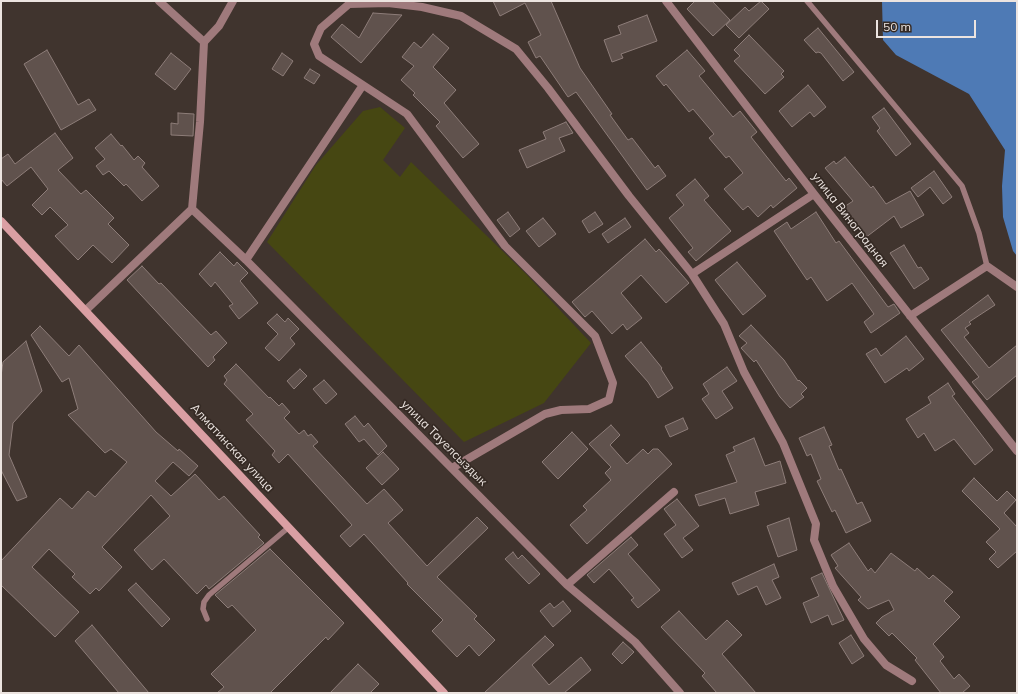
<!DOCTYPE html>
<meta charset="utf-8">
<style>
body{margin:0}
#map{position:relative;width:1018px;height:694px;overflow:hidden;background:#40342e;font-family:Mulish,sans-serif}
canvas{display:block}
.frame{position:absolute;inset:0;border:2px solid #ece4e0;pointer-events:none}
.scale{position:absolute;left:876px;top:20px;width:100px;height:18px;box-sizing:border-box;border:2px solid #ece4e0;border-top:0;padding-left:5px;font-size:12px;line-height:14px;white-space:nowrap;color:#ece4e0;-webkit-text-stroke:3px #352a24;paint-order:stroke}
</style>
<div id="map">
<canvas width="1018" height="694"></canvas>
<div class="frame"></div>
<div class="scale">50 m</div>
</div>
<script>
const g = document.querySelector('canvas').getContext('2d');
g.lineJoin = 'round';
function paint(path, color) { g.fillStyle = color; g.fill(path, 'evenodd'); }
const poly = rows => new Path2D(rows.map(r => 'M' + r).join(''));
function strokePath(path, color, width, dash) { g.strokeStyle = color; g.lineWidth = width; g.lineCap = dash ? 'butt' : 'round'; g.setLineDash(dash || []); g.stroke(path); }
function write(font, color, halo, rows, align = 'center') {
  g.font = font + ' Mulish,sans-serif'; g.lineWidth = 3.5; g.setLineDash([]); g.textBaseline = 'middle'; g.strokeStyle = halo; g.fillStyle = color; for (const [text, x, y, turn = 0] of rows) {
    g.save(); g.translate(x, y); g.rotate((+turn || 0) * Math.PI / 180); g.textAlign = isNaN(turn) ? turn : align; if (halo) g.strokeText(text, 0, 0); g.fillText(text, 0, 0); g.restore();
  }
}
const green = poly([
 [380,107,405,128,383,160,400,177,411,162,526,274,591,343,544,403,464,442,267,242,316,165,363,111]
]);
const water = poly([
 [882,1,1017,1,1017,256,1013,251,1003,217,1002,186,1005,150,969,94,896,55,883,40]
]);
const building = poly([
 [493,1,551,1,580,68,612,114,610,115,628,140,632,138,655,168,658,165,666,176,647,190,576,92,568,97,540,56,536,58,528,42,541,35,525,3,500,16,493,1],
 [695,1,712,1,730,20,713,36,687,9,695,1],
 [761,1,769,9,739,38,726,25,745,7,749,11,761,1],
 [373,13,402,15,361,63,331,37,342,24,359,38,373,13],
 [647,15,657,41,621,54,623,58,612,62,604,40,621,34,618,26,647,15],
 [818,28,854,72,843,81,821,53,818,52,816,53,804,40,818,28],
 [433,34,449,48,433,67,456,90,444,103,479,144,463,158,436,126,440,122,413,95,415,93,401,80,414,66,402,57,414,42,421,48,433,34],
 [749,35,784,71,781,74,784,77,765,94,734,61,740,56,734,50,749,35],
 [47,50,78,105,89,99,96,110,61,130,24,64,47,50],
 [687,50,705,71,699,76,733,117,740,111,757,132,751,137,786,181,789,178,797,188,773,208,771,205,758,217,748,206,743,210,724,189,743,173,729,156,726,158,709,138,714,134,693,109,689,112,666,84,664,86,656,76,687,50],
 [171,53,191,69,175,90,155,74,171,53],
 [282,53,293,61,283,76,272,69,282,53],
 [310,69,320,75,314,84,304,78,310,69],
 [808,85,826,107,814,117,810,112,792,127,779,111,808,85],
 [884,108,911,144,896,156,877,131,880,128,872,117,884,108],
 [178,113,194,114,193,136,171,135,171,123,178,124,178,113],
 [566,122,573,133,559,138,565,151,527,168,519,150,546,139,543,132,566,122],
 [55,133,73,158,58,170,81,194,86,190,114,218,108,224,129,245,112,263,93,245,78,260,55,236,68,225,50,207,42,215,32,205,48,189,31,167,7,186,1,179,1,159,8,154,15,164,55,133],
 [111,134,121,146,122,145,134,160,138,156,145,163,142,167,159,186,142,201,126,184,124,186,109,171,103,175,96,166,105,159,95,148,111,134],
 [845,157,871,188,873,186,886,204,910,191,924,215,901,228,894,216,865,238,844,207,853,201,825,168,834,161,836,164,845,157],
 [934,171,952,197,943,204,930,187,918,197,911,188,934,171],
 [695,179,709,196,704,200,731,231,696,261,688,252,693,248,669,218,684,205,676,195,695,179],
 [508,212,520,229,510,237,497,220,508,212],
 [595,212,603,224,589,233,582,221,595,212],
 [816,212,836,243,839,241,888,307,894,304,900,313,871,333,864,322,874,314,852,283,827,301,811,277,807,280,774,231,787,222,791,229,816,212],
 [543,218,556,234,539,247,526,231,543,218],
 [625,218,631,227,608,243,602,234,625,218],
 [645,239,656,252,659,249,689,283,666,303,641,275,621,293,642,318,627,330,623,324,612,334,592,311,585,317,572,302,645,239],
 [904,245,918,268,921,267,929,279,914,289,890,253,904,245],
 [220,252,234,266,237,262,248,273,240,281,258,303,239,319,229,306,233,304,215,282,211,287,199,274,220,252],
 [737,262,766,296,743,315,715,280,737,262],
 [142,266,159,284,161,283,211,335,216,331,227,343,213,357,215,360,208,367,127,280,142,266],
 [988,295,995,305,969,322,971,324,965,328,969,333,964,337,989,368,1017,345,1017,375,987,400,972,382,979,377,941,330,988,295],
 [277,314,285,322,288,318,299,329,290,338,295,344,279,361,265,348,278,334,267,323,277,314],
 [751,325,784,360,798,381,799,380,807,388,801,394,804,397,790,408,780,397,756,360,754,362,741,348,747,343,739,336,751,325],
 [40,326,69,356,79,345,156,432,178,451,179,449,198,466,189,476,173,462,155,481,171,496,195,474,219,500,224,496,260,535,258,537,264,543,209,589,206,585,197,594,164,559,152,570,134,550,170,516,151,495,102,547,122,567,99,591,96,588,90,594,72,577,75,574,49,549,32,567,79,612,55,637,1,585,1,561,60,498,72,509,88,491,95,497,127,462,111,449,105,453,68,415,78,409,69,378,62,382,31,335,40,326],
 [906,336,924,359,909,371,907,368,885,383,866,354,876,348,881,356,906,336],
 [26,341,42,391,13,423,9,455,27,497,17,501,1,470,1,376,3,362,26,341],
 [641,342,662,368,661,369,673,388,658,398,648,382,625,356,641,342],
 [236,364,269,398,270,397,279,406,282,403,290,412,284,418,299,434,304,430,308,436,311,434,318,442,313,446,367,504,384,489,403,510,388,523,427,566,477,517,488,528,437,577,477,616,474,619,495,640,479,656,469,645,457,657,432,631,443,620,407,584,408,583,364,534,350,547,340,536,352,525,288,454,279,463,272,455,275,451,246,420,253,414,224,384,227,380,224,376,236,364],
 [727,367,737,381,722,391,733,408,716,419,702,399,709,394,703,384,727,367],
 [300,369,307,376,294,389,287,381,300,369],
 [324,380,337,394,326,404,313,389,324,380],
 [948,383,955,394,952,396,993,450,975,465,954,439,935,451,924,433,918,438,906,419,931,403,928,397,948,383],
 [355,416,364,427,368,423,387,446,378,455,364,439,359,442,345,424,355,416],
 [683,418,688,429,670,437,665,426,683,418],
 [611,425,620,435,610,445,627,464,643,449,648,454,653,449,658,449,672,464,587,544,570,525,587,510,583,506,611,480,605,473,611,467,589,444,611,425],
 [824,427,832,445,829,446,839,470,841,469,857,504,862,502,871,521,846,533,835,510,832,512,817,481,821,479,811,454,807,456,799,438,824,427],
 [572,432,588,449,558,479,542,462,572,432],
 [754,438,765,466,780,461,786,483,755,492,759,505,730,514,725,498,699,506,695,495,737,482,726,455,735,451,733,447,754,438],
 [383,452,399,469,382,485,366,468,383,452],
 [974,478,997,501,1007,491,1016,500,1004,513,1017,527,1017,551,998,568,989,559,996,552,986,542,1000,529,962,491,974,478],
 [677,499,699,526,683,538,693,550,682,558,664,534,676,525,664,509,677,499],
 [789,518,797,550,778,557,767,526,789,518],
 [631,537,638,545,628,554,660,590,638,608,631,600,634,598,609,569,594,583,587,575,631,537],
 [849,543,868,571,871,568,875,573,891,553,915,571,917,568,929,579,933,575,953,592,944,601,960,617,933,644,944,657,940,661,954,679,959,674,970,686,962,693,941,693,915,660,917,658,892,633,889,636,876,623,882,617,894,610,889,600,868,609,858,600,861,597,835,568,838,566,831,555,849,543],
 [270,549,344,623,328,640,326,637,270,693,217,693,224,687,211,674,256,630,232,605,228,608,215,595,270,549],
 [513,552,518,559,522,555,540,574,529,584,505,559,513,552],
 [774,564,779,577,772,580,781,598,766,605,757,586,738,595,732,583,774,564],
 [822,573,844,620,832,625,828,615,811,623,803,603,819,596,811,578,822,573],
 [136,583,170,619,162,627,128,590,136,583],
 [563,601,571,611,553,627,540,611,550,603,554,608,563,601],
 [679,611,706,640,727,620,742,635,722,654,756,693,717,693,702,676,705,673,661,627,679,611],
 [92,625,149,693,119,693,75,641,92,625],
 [851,635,864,656,852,664,839,643,851,635],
 [545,636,554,645,532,665,549,685,581,657,591,670,564,693,484,693,545,636],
 [623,642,634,652,622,664,612,654,623,642],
 [358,664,379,684,370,693,330,693,358,664]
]);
const service = poly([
 [807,1,962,186,979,233,987,266],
 [207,619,203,609,204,602,209,595,289,527]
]);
const minor = poly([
 [159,1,204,42],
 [666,1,814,194,1017,451],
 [192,209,246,260,567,585,635,642,680,693],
 [246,260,363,85],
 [692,274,814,194],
 [86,310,192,209,200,122,204,42,219,26,233,1],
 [910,316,987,266,1017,287],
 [452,468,545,414,561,410,589,409,609,400,613,383,595,336,505,246,407,114,319,56,314,44,321,28,349,4,388,3,422,7,461,16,516,49,548,88,629,196,692,274,724,324,744,372,783,443,816,524,814,540,833,586,864,639,886,665,912,681],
 [567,585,674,492]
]);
const secondary = poly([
 [1,221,444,693]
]);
const streetNames = [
 ["улица Виноградная",850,220,52],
 ["улица Тауелсыздык",444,443,45],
 ["Алматинская улица",232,448,47]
];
paint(green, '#464712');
paint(water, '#4e7ab5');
paint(building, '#60524d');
strokePath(building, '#8d7d79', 1);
strokePath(service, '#9f7a7c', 5.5);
strokePath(minor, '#9f7a7c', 8);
strokePath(secondary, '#da9fa3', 8);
write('12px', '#ece4e0', '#352a24', streetNames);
</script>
